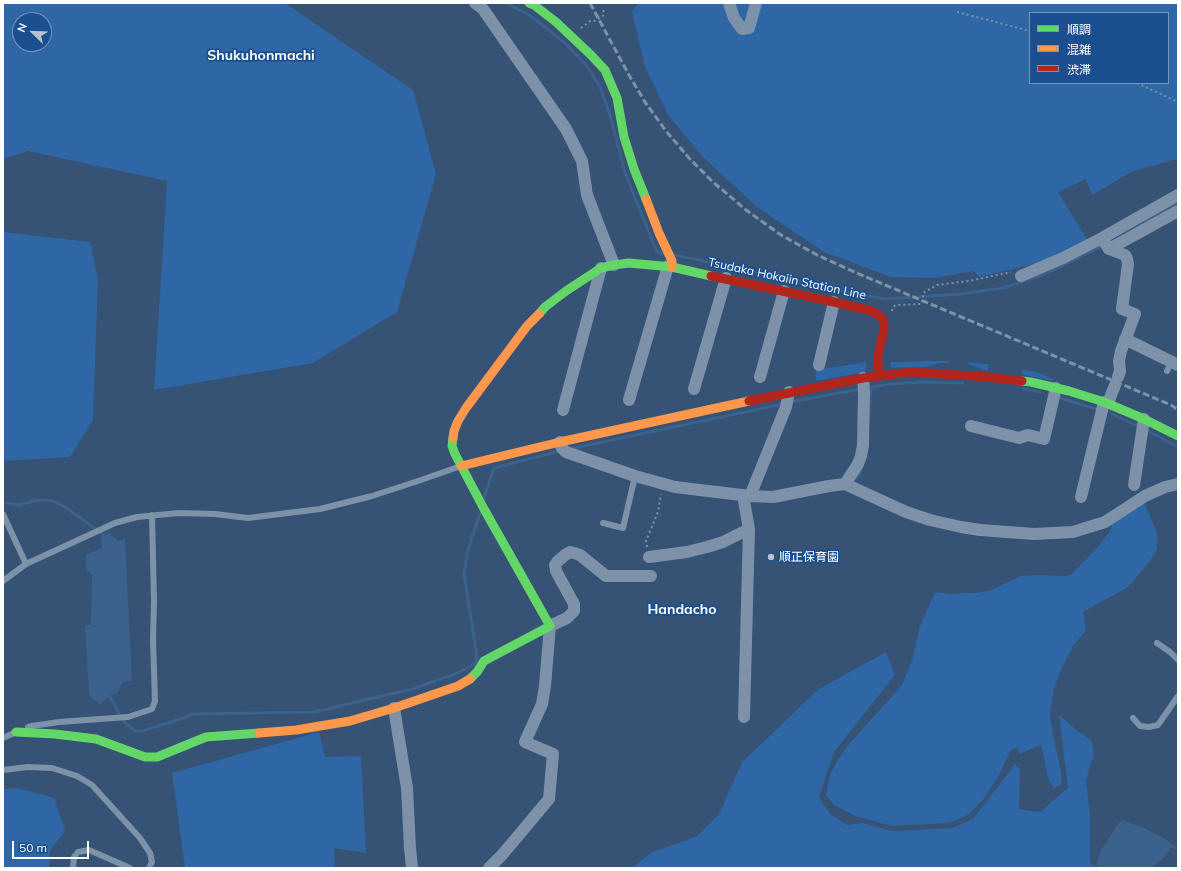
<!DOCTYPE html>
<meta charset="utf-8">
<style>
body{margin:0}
#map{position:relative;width:1181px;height:871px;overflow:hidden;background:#365274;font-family:Mulish,"Noto Sans JP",sans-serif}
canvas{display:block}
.frame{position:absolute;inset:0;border:4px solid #fff;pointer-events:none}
.legend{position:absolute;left:1029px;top:12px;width:140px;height:72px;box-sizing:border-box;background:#1b4f8f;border:1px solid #7695bc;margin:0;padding:5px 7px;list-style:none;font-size:12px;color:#fff}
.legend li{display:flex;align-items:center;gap:8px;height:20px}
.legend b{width:20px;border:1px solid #7695bc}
.north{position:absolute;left:12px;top:12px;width:40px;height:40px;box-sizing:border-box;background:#1b4f8f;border:1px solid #7695bc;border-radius:50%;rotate:293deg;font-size:11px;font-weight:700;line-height:16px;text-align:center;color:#fff}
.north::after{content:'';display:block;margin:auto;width:14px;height:18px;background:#b9c2ce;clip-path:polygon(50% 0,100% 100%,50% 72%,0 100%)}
.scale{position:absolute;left:12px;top:841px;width:77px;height:18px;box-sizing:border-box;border:2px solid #fff;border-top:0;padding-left:5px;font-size:12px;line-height:14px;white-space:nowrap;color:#fff;-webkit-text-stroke:3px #1b4f8f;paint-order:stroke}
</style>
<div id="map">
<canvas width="1181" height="871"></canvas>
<div class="frame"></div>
<ul class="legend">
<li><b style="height:5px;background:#63d668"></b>順調</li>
<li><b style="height:5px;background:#ff974d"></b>混雑</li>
<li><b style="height:5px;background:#b3261e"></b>渋滞</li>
</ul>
<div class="north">N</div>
<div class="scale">50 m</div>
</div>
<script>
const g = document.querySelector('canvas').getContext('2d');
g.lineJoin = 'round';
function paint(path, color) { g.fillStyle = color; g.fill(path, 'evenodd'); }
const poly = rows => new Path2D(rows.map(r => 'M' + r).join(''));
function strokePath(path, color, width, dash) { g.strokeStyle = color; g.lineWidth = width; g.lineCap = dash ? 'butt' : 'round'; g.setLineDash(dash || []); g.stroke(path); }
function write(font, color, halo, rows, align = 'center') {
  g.font = font + ' Mulish,"Noto Sans JP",sans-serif'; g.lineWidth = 3.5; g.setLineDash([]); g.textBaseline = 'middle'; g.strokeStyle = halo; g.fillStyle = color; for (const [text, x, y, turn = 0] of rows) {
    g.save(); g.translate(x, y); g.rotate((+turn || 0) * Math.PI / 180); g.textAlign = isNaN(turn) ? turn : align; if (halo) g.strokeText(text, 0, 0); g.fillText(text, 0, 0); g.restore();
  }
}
const green = poly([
 [3,3,285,3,413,90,436,174,397,312,313,363,154,390,167,181,28,151,3,159],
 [20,20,44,20,44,44,20,44],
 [638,3,1178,3,1178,159,1133,171,1092,195,1086,179,1058,192,1088,241,1047,261,979,277,974,271,934,278,891,277,824,252,757,207,703,157,668,115,645,67,632,12],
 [1030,13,1168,13,1168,83,1030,83],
 [3,232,90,242,98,280,93,420,70,457,3,461],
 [928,361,949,361,949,363,942,363,925,367,891,368,890,364,892,362],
 [867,362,865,372,816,381,816,370],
 [968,362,986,364,989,364,988,370,984,370,968,364],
 [1022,370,1037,372,1053,379,1053,381,1021,374],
 [1144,502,1157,533,1157,549,1150,561,1128,587,1083,612,1086,630,1073,646,1062,667,1054,689,1050,713,1052,729,1061,772,1062,781,1060,785,1054,788,1049,781,1041,745,1020,754,1017,748,1011,750,998,777,983,800,968,815,950,823,892,826,855,816,834,805,826,795,830,775,838,759,850,743,902,685,913,658,919,629,935,592,951,594,967,593,977,593,991,590,1021,576,1037,575,1066,576,1072,574,1101,543,1111,530,1112,522],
 [886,652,895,675,834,752,819,797,830,814,847,825,863,823,891,831,952,828,973,819,1015,764,1020,769,1019,809,1040,812,1068,788,1059,715,1076,730,1092,741,1094,754,1086,780,1090,816,1090,862,1096,868,632,868,652,852,696,837,719,814,742,762,819,689],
 [319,732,325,757,361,756,366,853,334,848,335,868,185,868,172,773],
 [18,788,54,798,65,831,50,851,49,868,3,868,3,789]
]);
const water = poly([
 [109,533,118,541,125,539,132,681,123,682,117,693,107,697,100,705,97,701,90,698,89,694,85,625,91,625,92,575,86,570,86,555,102,548,101,536],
 [1123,820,1146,829,1167,840,1171,844,1178,848,1178,850,1171,848,1170,848,1169,851,1161,860,1151,868,1100,868,1096,865,1101,850,1119,822]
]);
const stream = poly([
 [506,3,531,16,565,43,587,66,600,87,611,118,625,173,656,250,662,254],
 [1142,224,1178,203],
 [675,255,833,289,885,299,961,294,1003,288,1040,276,1058,268,1104,245],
 [867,388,889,384,924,382,963,383],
 [1024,389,1040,392],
 [1057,397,1100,410],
 [790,402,861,389],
 [1112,414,1140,427],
 [869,415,871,387],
 [1145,429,1178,447],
 [569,449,783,404],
 [854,480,859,475,862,468],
 [484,498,494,468,560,451],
 [6,503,19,505,33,501,44,500,53,501,65,507,107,537],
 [108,694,125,723,135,731,142,731,184,718,192,714,314,712,412,689,455,674,471,666,476,662,477,657,464,573,468,550,480,513]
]);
const path = poly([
 [957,12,1030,31],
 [581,28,590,21,594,21,602,17,604,14,603,9],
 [1137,83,1178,102],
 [892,311,893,307,896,305,921,304,923,300,923,293,937,285,969,281,1011,272],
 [647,547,646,541,658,512,661,494]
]);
const lane = poly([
 [1167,371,1171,362],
 [3,514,26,564],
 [603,523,623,528,635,476],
 [3,581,26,564,115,523,137,517,179,513,215,514,248,518,320,509,372,496,418,481,461,466],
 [1157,643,1170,652,1178,660],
 [1133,718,1140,726,1149,727,1158,725,1178,696],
 [28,727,32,726,59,722,128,717,152,709,155,701,153,640,154,601,152,515],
 [3,738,16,732],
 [3,770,28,767,52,768,77,776,92,785,140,838,150,853,152,862,149,868],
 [73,868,74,857,78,852,89,850,130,868]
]);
const street = poly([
 [475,3,483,9,566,129,582,161,587,195,614,265],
 [729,3,734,18,742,29,749,28,756,3],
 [1102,238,1109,249,1125,255,1127,259,1128,264,1122,309,1135,314,1121,351,1119,361,1120,371,1118,377],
 [1109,249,1178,211],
 [1021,276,1063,258,1102,238,1178,195],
 [1125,339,1178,365],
 [819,365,834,302],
 [760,377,784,291],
 [694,389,726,278],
 [629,400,668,266],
 [1108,403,1115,385],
 [563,410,601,268],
 [971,426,1019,438,1028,435,1044,439,1056,388],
 [560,442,562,448,566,452,635,476,675,487,750,496,773,497,829,486,845,484,906,512,930,520,961,527,980,530,1034,534,1073,532,1105,522,1145,496,1165,487,1178,484],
 [845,484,858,464,861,456,863,445,864,392,863,378],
 [1134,485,1144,419],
 [743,495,749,529,744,717],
 [750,496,786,407,789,392],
 [1081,497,1104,402],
 [649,557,687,552,707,547,723,542,749,529],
 [394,708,407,788,410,848,412,868],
 [489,868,502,855,549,799,553,754,525,742,542,704,545,686,550,626,567,618,574,611,574,604,556,571,555,565,557,562,565,555,570,552,574,553,580,555,606,576,651,576]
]);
const fast = poly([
 [529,3,534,5,556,22,591,55,605,70,617,98,624,137,634,169,646,199],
 [539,314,545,307,566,291,601,268,614,265,629,263,672,267,711,276],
 [1022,381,1031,382,1069,391,1104,402,1144,419,1178,436],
 [453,438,452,446,455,454,484,509,550,626,484,661,477,672,470,679],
 [16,732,55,734,96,739,145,757,157,757,206,737,259,733]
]);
const slow = poly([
 [646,199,659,233,672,261,672,267],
 [453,438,454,431,458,421,466,408,527,326,539,314],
 [461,466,560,442,749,401],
 [259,733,296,730,350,721,394,708,458,686,470,679]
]);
const jam = poly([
 [711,276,834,302,872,311,877,314,882,318,884,324,884,329,878,355,878,376],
 [749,401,863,378,911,372,988,377,1022,381]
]);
const rail = poly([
 [590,3,629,75,645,102,666,131,689,158,713,182,746,210,781,235,817,255,859,274,1171,405,1178,410]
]);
const markers = [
 [771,557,4,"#b9c2ce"]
];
const streetNames = [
 ["Tsudaka Hokaiin Station Line",787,279,12]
];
const poiNames = [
 ["順正保育園",779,557]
];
const quarterNames = [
 ["Shukuhonmachi",261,56],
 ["Handacho",682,610]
];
paint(green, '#2f66a5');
paint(water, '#3b618d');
strokePath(stream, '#3b618d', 3);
strokePath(path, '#7d92a8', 2, [2, 3]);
strokePath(lane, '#7d92a8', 6);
strokePath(street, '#7d92a8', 12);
strokePath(fast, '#63d668', 9);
strokePath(slow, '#ff974d', 9);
strokePath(jam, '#b3261e', 9);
strokePath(rail, '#7e92a7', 3, [7, 3]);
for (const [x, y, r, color] of markers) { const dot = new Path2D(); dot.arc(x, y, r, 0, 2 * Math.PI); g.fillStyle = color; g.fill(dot); strokePath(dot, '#1b4f8f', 1.5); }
write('12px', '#fff', '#1b4f8f', streetNames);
write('12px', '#fff', '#1b4f8f', poiNames, 'left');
write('bold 14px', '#fff', '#1b4f8f', quarterNames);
</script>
